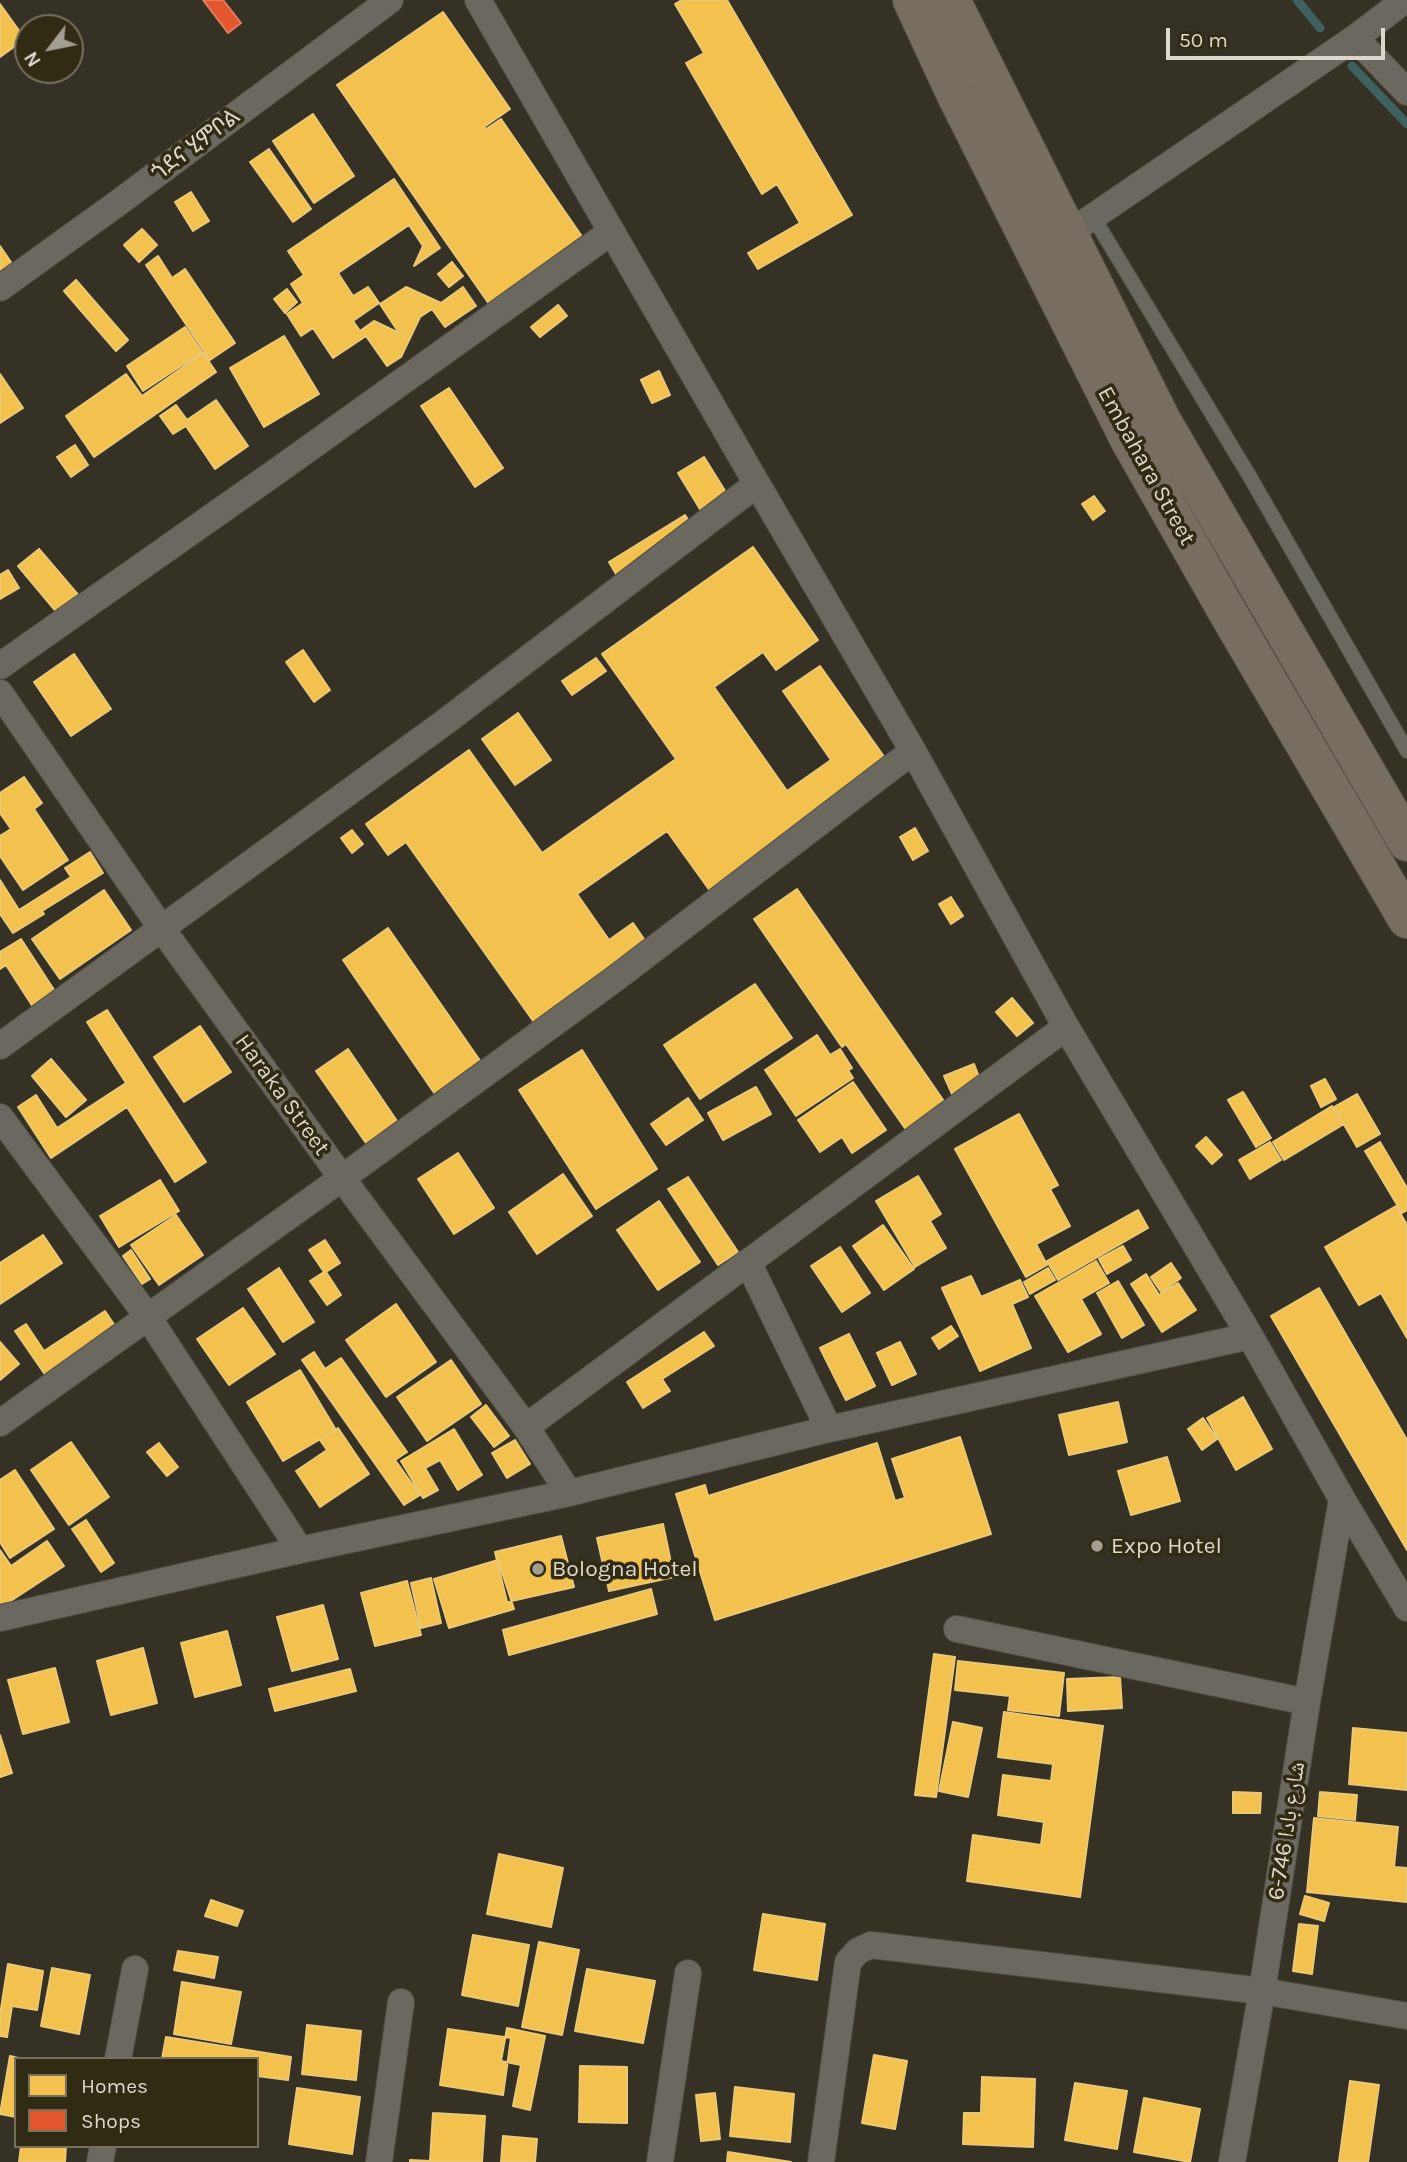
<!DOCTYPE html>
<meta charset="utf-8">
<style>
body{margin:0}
#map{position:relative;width:1407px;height:2162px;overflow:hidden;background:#353225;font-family:Karla,sans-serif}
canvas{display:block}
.legend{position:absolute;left:14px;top:2057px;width:245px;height:91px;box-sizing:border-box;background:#322b14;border:2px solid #76705d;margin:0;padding:9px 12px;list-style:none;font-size:21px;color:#dcd8cb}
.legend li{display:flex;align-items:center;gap:14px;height:35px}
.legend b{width:35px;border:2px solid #76705d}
.north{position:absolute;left:14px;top:14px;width:70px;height:70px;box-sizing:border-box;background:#322b14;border:2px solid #76705d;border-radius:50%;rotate:238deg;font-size:19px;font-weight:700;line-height:28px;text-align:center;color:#dcd8cb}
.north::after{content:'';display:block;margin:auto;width:24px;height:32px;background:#a29e91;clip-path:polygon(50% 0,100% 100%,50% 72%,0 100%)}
.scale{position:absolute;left:1166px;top:28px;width:219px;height:32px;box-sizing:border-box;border:4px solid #dcd8cb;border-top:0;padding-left:9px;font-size:21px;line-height:24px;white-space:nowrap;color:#dcd8cb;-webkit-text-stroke:5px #322b14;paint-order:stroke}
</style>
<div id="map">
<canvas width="1407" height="2162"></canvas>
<ul class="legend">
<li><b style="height:19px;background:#f2c14e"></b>Homes</li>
<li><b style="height:19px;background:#e4572e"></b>Shops</li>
</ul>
<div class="north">N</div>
<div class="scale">50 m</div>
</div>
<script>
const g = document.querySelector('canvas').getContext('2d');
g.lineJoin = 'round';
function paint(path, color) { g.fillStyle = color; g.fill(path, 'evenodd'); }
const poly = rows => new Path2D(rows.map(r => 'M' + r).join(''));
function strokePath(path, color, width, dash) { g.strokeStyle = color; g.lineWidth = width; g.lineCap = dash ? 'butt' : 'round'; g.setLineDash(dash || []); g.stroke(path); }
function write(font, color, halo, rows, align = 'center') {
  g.font = font + ' Karla,"Noto Naskh Arabic","Noto Sans Ethiopic",sans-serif'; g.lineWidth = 7; g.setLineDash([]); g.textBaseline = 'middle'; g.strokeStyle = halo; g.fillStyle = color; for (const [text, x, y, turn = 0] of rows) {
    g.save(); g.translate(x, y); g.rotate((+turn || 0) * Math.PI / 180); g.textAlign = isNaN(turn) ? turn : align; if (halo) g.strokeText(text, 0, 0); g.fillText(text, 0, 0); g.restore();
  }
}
const homes = poly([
 [682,0,727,0,852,215,758,269,748,253,800,223,777,184,762,194,686,63,704,53,675,4,682,0],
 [0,4,25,39,0,57,0,4],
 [443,12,510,109,484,127,486,129,501,119,583,238,489,304,337,85,443,12],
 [313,114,354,176,314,203,273,141,313,114],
 [269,149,311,209,293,222,250,162,269,149],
 [394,179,440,248,414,266,423,246,409,225,338,273,353,296,368,287,379,303,353,321,360,331,374,321,399,333,380,304,406,287,441,303,463,287,476,306,445,327,432,309,420,317,401,357,387,366,366,336,333,358,313,328,301,336,287,314,303,303,291,284,304,275,288,251,394,179],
 [191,192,209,221,193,231,175,202,191,192],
 [142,229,157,245,139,262,124,245,142,229],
 [0,246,17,271,0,282,0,246],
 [158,256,172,278,185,269,235,343,210,360,146,265,158,256],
 [452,262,463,276,449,287,438,274,452,262],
 [76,280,128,340,116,351,64,291,76,280],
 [287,289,297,302,285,313,274,299,287,289],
 [558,305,567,316,540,337,531,327,558,305],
 [185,327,202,352,143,391,127,366,185,327],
 [284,336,319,394,264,427,230,368,284,336],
 [203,353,216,372,94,457,66,416,126,374,142,396,203,353],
 [659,371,670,395,652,403,641,380,659,371],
 [0,374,23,408,0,423,0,374],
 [449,388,503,468,475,487,421,406,449,388],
 [216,400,248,446,215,469,186,426,173,434,160,416,176,405,187,420,216,400],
 [75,445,88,465,71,477,57,457,75,445],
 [704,457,732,502,706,519,678,473,704,457],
 [1094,496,1105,511,1093,520,1082,504,1094,496],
 [685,515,697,534,620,581,609,562,685,515],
 [753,547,818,640,776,670,763,652,714,687,787,791,831,760,783,691,820,666,892,768,713,895,667,831,577,894,609,940,633,923,648,945,536,1025,406,842,388,855,366,824,469,750,542,853,676,759,602,654,753,547],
 [39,549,80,597,59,615,18,566,39,549],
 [8,570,19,588,0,599,0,575,8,570],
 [303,650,330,690,314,702,286,662,303,650],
 [74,654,111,709,71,736,34,682,74,654],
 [596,658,606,671,572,695,562,681,596,658],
 [518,713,551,760,515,785,482,739,518,713],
 [24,777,42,803,34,809,68,860,23,890,0,856,0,836,11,829,0,813,0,793,24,777],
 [915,828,928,851,913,860,900,837,915,828],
 [352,830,363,844,352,853,341,838,352,830],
 [90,852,103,873,42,911,44,914,13,933,0,914,0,880,19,910,71,877,65,868,90,852],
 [797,889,948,1107,909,1134,846,1044,842,1047,754,919,797,889],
 [104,890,131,930,60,979,32,939,104,890],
 [951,897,963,916,951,924,939,904,951,897],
 [388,928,483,1065,437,1097,343,960,388,928],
 [21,939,58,996,35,1010,6,965,0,969,0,952,21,939],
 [755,984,792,1038,700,1099,664,1045,755,984],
 [1012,998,1033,1023,1017,1036,996,1012,1012,998],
 [107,1010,206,1162,175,1182,127,1107,51,1158,18,1107,36,1095,57,1128,126,1083,87,1022,107,1010],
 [200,1026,231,1072,184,1102,154,1057,200,1026],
 [817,1035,830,1055,840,1049,852,1068,848,1070,853,1078,796,1116,765,1070,817,1035],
 [348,1049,399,1124,368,1146,316,1071,348,1049],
 [582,1050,657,1169,596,1209,519,1090,582,1050],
 [51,1059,86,1100,66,1117,32,1076,51,1059],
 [974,1064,981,1082,952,1094,944,1076,974,1064],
 [1325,1079,1336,1099,1321,1107,1311,1086,1325,1079],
 [853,1082,886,1130,852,1153,842,1137,820,1152,798,1120,853,1082],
 [756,1087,771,1114,723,1140,708,1113,756,1087],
 [1243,1092,1271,1138,1256,1147,1228,1100,1243,1092],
 [1357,1094,1380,1134,1357,1147,1334,1107,1357,1094],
 [688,1098,703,1120,666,1145,651,1124,688,1098],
 [1332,1106,1344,1124,1284,1160,1273,1142,1332,1106],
 [1019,1114,1058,1185,1050,1189,1070,1226,1036,1244,1047,1265,1026,1277,955,1149,1019,1114],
 [1206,1137,1222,1155,1212,1164,1196,1146,1206,1137],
 [1270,1142,1281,1160,1250,1179,1239,1160,1270,1142],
 [1380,1142,1407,1188,1407,1210,1402,1213,1365,1151,1380,1142],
 [458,1153,494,1208,454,1234,418,1179,458,1153],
 [563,1174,592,1216,537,1254,509,1212,563,1174],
 [918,1176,941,1214,930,1221,946,1248,915,1267,876,1201,918,1176],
 [688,1177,738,1252,718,1265,668,1189,688,1177],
 [160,1180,179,1211,119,1247,100,1216,160,1180],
 [659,1201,700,1262,658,1290,617,1230,659,1201],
 [1396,1206,1407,1225,1407,1338,1381,1293,1359,1305,1325,1247,1396,1206],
 [1138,1210,1148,1228,1058,1280,1047,1261,1138,1210],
 [176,1215,203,1255,159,1285,131,1245,176,1215],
 [883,1225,914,1269,884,1290,853,1246,883,1225],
 [43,1235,62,1263,0,1304,0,1263,43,1235],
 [325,1240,340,1263,326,1272,341,1295,327,1305,310,1281,324,1272,309,1250,325,1240],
 [1123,1246,1131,1260,1107,1274,1099,1259,1123,1246],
 [840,1247,870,1293,842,1312,811,1266,840,1247],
 [131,1250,150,1279,142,1284,123,1256,131,1250],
 [1096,1261,1109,1283,1081,1299,1101,1334,1068,1352,1035,1296,1096,1261],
 [1171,1263,1181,1278,1161,1292,1151,1277,1171,1263],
 [279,1268,314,1322,283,1342,248,1289,279,1268],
 [1048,1268,1055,1280,1030,1294,1024,1282,1048,1268],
 [1146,1274,1159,1295,1178,1283,1196,1310,1162,1332,1131,1284,1146,1274],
 [971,1276,981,1297,1020,1280,1028,1297,1012,1304,1031,1348,980,1371,942,1288,971,1276],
 [1118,1281,1144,1325,1122,1338,1097,1293,1118,1281],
 [1319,1288,1407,1440,1407,1550,1271,1316,1319,1288],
 [396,1304,436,1362,386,1397,346,1340,396,1304],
 [243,1308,275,1354,229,1385,197,1339,243,1308],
 [105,1311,117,1329,46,1376,15,1331,26,1324,44,1351,105,1311],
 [951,1326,958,1336,939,1349,932,1338,951,1326],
 [704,1332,714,1346,662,1379,670,1391,643,1408,627,1382,704,1332],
 [849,1334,875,1386,846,1400,820,1348,849,1334],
 [0,1342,19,1364,0,1380,0,1342],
 [900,1342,916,1374,892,1385,877,1353,900,1342],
 [314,1352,325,1369,341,1358,407,1452,395,1460,420,1495,404,1505,302,1360,314,1352],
 [451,1360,481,1404,427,1441,397,1397,451,1360],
 [300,1370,336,1430,283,1461,247,1402,300,1370],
 [1243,1397,1272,1449,1236,1470,1207,1418,1243,1397],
 [1118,1402,1127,1442,1069,1455,1059,1415,1118,1402],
 [486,1405,509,1436,494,1447,471,1417,486,1405],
 [1203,1418,1217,1439,1202,1450,1188,1429,1203,1418],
 [338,1428,369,1474,320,1507,296,1471,327,1450,320,1440,338,1428],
 [454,1429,482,1475,458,1490,440,1460,425,1468,438,1490,423,1498,401,1461,454,1429],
 [960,1437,991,1534,715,1620,676,1494,705,1485,708,1496,877,1443,895,1501,905,1498,892,1459,960,1437],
 [515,1440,530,1464,507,1478,492,1453,515,1440],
 [71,1442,109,1497,69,1525,31,1470,71,1442],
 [159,1443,178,1467,167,1476,147,1452,159,1443],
 [1167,1457,1180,1501,1131,1515,1118,1471,1167,1457],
 [15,1470,54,1529,10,1558,0,1542,0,1480,15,1470],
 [86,1520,114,1563,101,1572,72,1529,86,1520],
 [663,1524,674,1577,609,1591,597,1538,663,1524],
 [561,1536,574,1587,507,1602,495,1552,561,1536],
 [47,1541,64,1566,0,1608,0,1550,11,1566,47,1541],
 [498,1560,514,1609,449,1628,434,1579,498,1560],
 [431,1578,441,1623,421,1628,411,1583,431,1578],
 [407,1581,421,1635,375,1646,361,1593,407,1581],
 [651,1589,657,1614,509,1655,503,1630,651,1589],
 [323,1605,338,1659,292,1671,277,1617,323,1605],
 [227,1631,241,1685,195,1697,181,1643,227,1631],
 [143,1648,157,1703,111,1715,97,1661,143,1648],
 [934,1654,955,1657,936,1797,915,1795,934,1654],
 [958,1661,1064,1673,1059,1716,1008,1710,1010,1696,955,1690,958,1661],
 [55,1668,69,1722,23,1734,8,1680,55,1668],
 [350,1669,356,1691,275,1711,269,1689,350,1669],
 [1120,1677,1122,1708,1068,1711,1067,1679,1120,1677],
 [1004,1712,1103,1726,1080,1897,967,1881,973,1835,1041,1845,1044,1822,998,1815,1003,1775,1051,1781,1053,1764,998,1757,1004,1712],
 [953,1722,982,1728,968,1797,939,1791,953,1722],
 [1353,1728,1407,1733,1407,1790,1349,1784,1353,1728],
 [0,1735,12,1773,0,1777,0,1735],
 [1233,1792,1261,1793,1260,1813,1233,1813,1233,1792],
 [1320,1792,1357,1795,1355,1820,1318,1816,1320,1792],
 [1314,1818,1398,1827,1394,1867,1407,1868,1407,1902,1307,1892,1314,1818],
 [499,1854,563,1868,551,1927,487,1914,499,1854],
 [1305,1896,1329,1903,1324,1921,1300,1914,1305,1896],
 [211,1900,243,1911,237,1926,205,1916,211,1900],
 [763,1914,825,1924,817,1980,754,1970,763,1914],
 [1299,1924,1318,1926,1312,1974,1293,1971,1299,1924],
 [473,1935,529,1945,518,2006,462,1995,473,1935],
 [539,1942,579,1950,562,2035,522,2027,539,1942],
 [178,1951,218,1957,214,1978,174,1970,178,1951],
 [8,1964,43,1971,37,2010,12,2006,7,2037,0,2036,0,2015,8,1964],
 [52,1968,90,1975,79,2034,41,2026,52,1968],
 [587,1969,655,1981,643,2043,575,2031,587,1969],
 [182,1982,241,1992,231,2044,174,2034,182,1982],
 [307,2025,361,2031,356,2080,302,2074,307,2025],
 [507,2028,545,2036,530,2110,513,2106,521,2065,501,2061,507,2028],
 [448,2029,511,2038,503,2095,440,2085,448,2029],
 [166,2037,291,2057,288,2080,257,2076,257,2059,162,2059,166,2037],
 [874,2055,907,2061,895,2129,862,2123,874,2055],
 [10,2056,23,2059,16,2059,16,2117,0,2114,10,2056],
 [580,2066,627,2067,627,2123,579,2122,580,2066],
 [982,2077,1035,2079,1033,2147,963,2144,964,2113,981,2113,982,2077],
 [1350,2081,1379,2085,1368,2162,1339,2162,1350,2081],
 [1075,2083,1127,2091,1117,2149,1065,2140,1075,2083],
 [735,2087,794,2094,790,2142,730,2136,735,2087],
 [297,2088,360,2097,352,2154,289,2144,297,2088],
 [715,2093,720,2139,701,2141,696,2095,715,2093],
 [1144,2098,1200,2109,1190,2162,1134,2152,1144,2098],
 [433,2113,485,2116,482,2162,410,2162,410,2160,430,2161,433,2113],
 [503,2136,537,2139,535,2162,501,2162,503,2136],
 [21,2146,66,2146,65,2162,19,2162,21,2146],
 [728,2152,791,2162,727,2162,728,2152]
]);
const shops = poly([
 [203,0,223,0,241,23,228,33,203,0]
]);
const stream = poly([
 [1297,0,1320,28],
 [1352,66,1407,124]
]);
const service = poly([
 [1092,215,1250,477,1407,751]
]);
const minor = poly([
 [478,0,757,484,913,751,1066,1027,1250,1336,1342,1499,1407,1608],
 [1355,38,1407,92],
 [1056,242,1355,38,1405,0],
 [0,288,118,203,390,0],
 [0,666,280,469,611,232],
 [0,693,162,929,342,1178,526,1427,569,1493],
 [0,1046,445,722,757,484],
 [0,1117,148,1317,300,1550],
 [748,1262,829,1429],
 [0,1423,342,1178,616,978,913,751],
 [526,1427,1066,1027],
 [0,1618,300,1550,569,1493,829,1429,1250,1336],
 [957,1629,1307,1702],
 [118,2059,135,1969],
 [100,2162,103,2146],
 [379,2162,401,2002],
 [660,2162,688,1973],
 [821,2162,848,1962,858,1951,871,1945,1262,1991,1407,2016],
 [1232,2162,1262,1991,1307,1702,1342,1499]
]);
const primary = poly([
 [912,0,956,95,1129,439,1228,613,1407,919],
 [951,0,1162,421,1407,842]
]);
const markers = [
 [1097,1546,7,"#a29e91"],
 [538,1569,7,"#a29e91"]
];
const streetNames = [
 ["ጎደና ሂምቦል",196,145,-37],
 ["Embahara Street",1146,466,61],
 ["Haraka Street",282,1095,54],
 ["شارع بادا 746-6",1287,1831,-81]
];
const poiNames = [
 ["Expo Hotel",1111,1546],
 ["Bologna Hotel",552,1569]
];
paint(homes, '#f2c14e');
strokePath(homes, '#ebc874', 2);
paint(shops, '#e4572e');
strokePath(shops, '#e27e5d', 2);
strokePath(stream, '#3e605f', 9);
strokePath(service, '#524e44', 16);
strokePath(minor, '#524e44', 28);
strokePath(primary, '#524e44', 40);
strokePath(service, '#6b685f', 14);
strokePath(minor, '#6b685f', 26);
strokePath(primary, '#776e61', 38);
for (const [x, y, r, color] of markers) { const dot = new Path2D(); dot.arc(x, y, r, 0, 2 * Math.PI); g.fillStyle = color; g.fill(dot); strokePath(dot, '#322b14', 2.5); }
write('23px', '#dcd8cb', '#322b14', streetNames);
write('23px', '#dcd8cb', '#322b14', poiNames, 'left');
</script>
